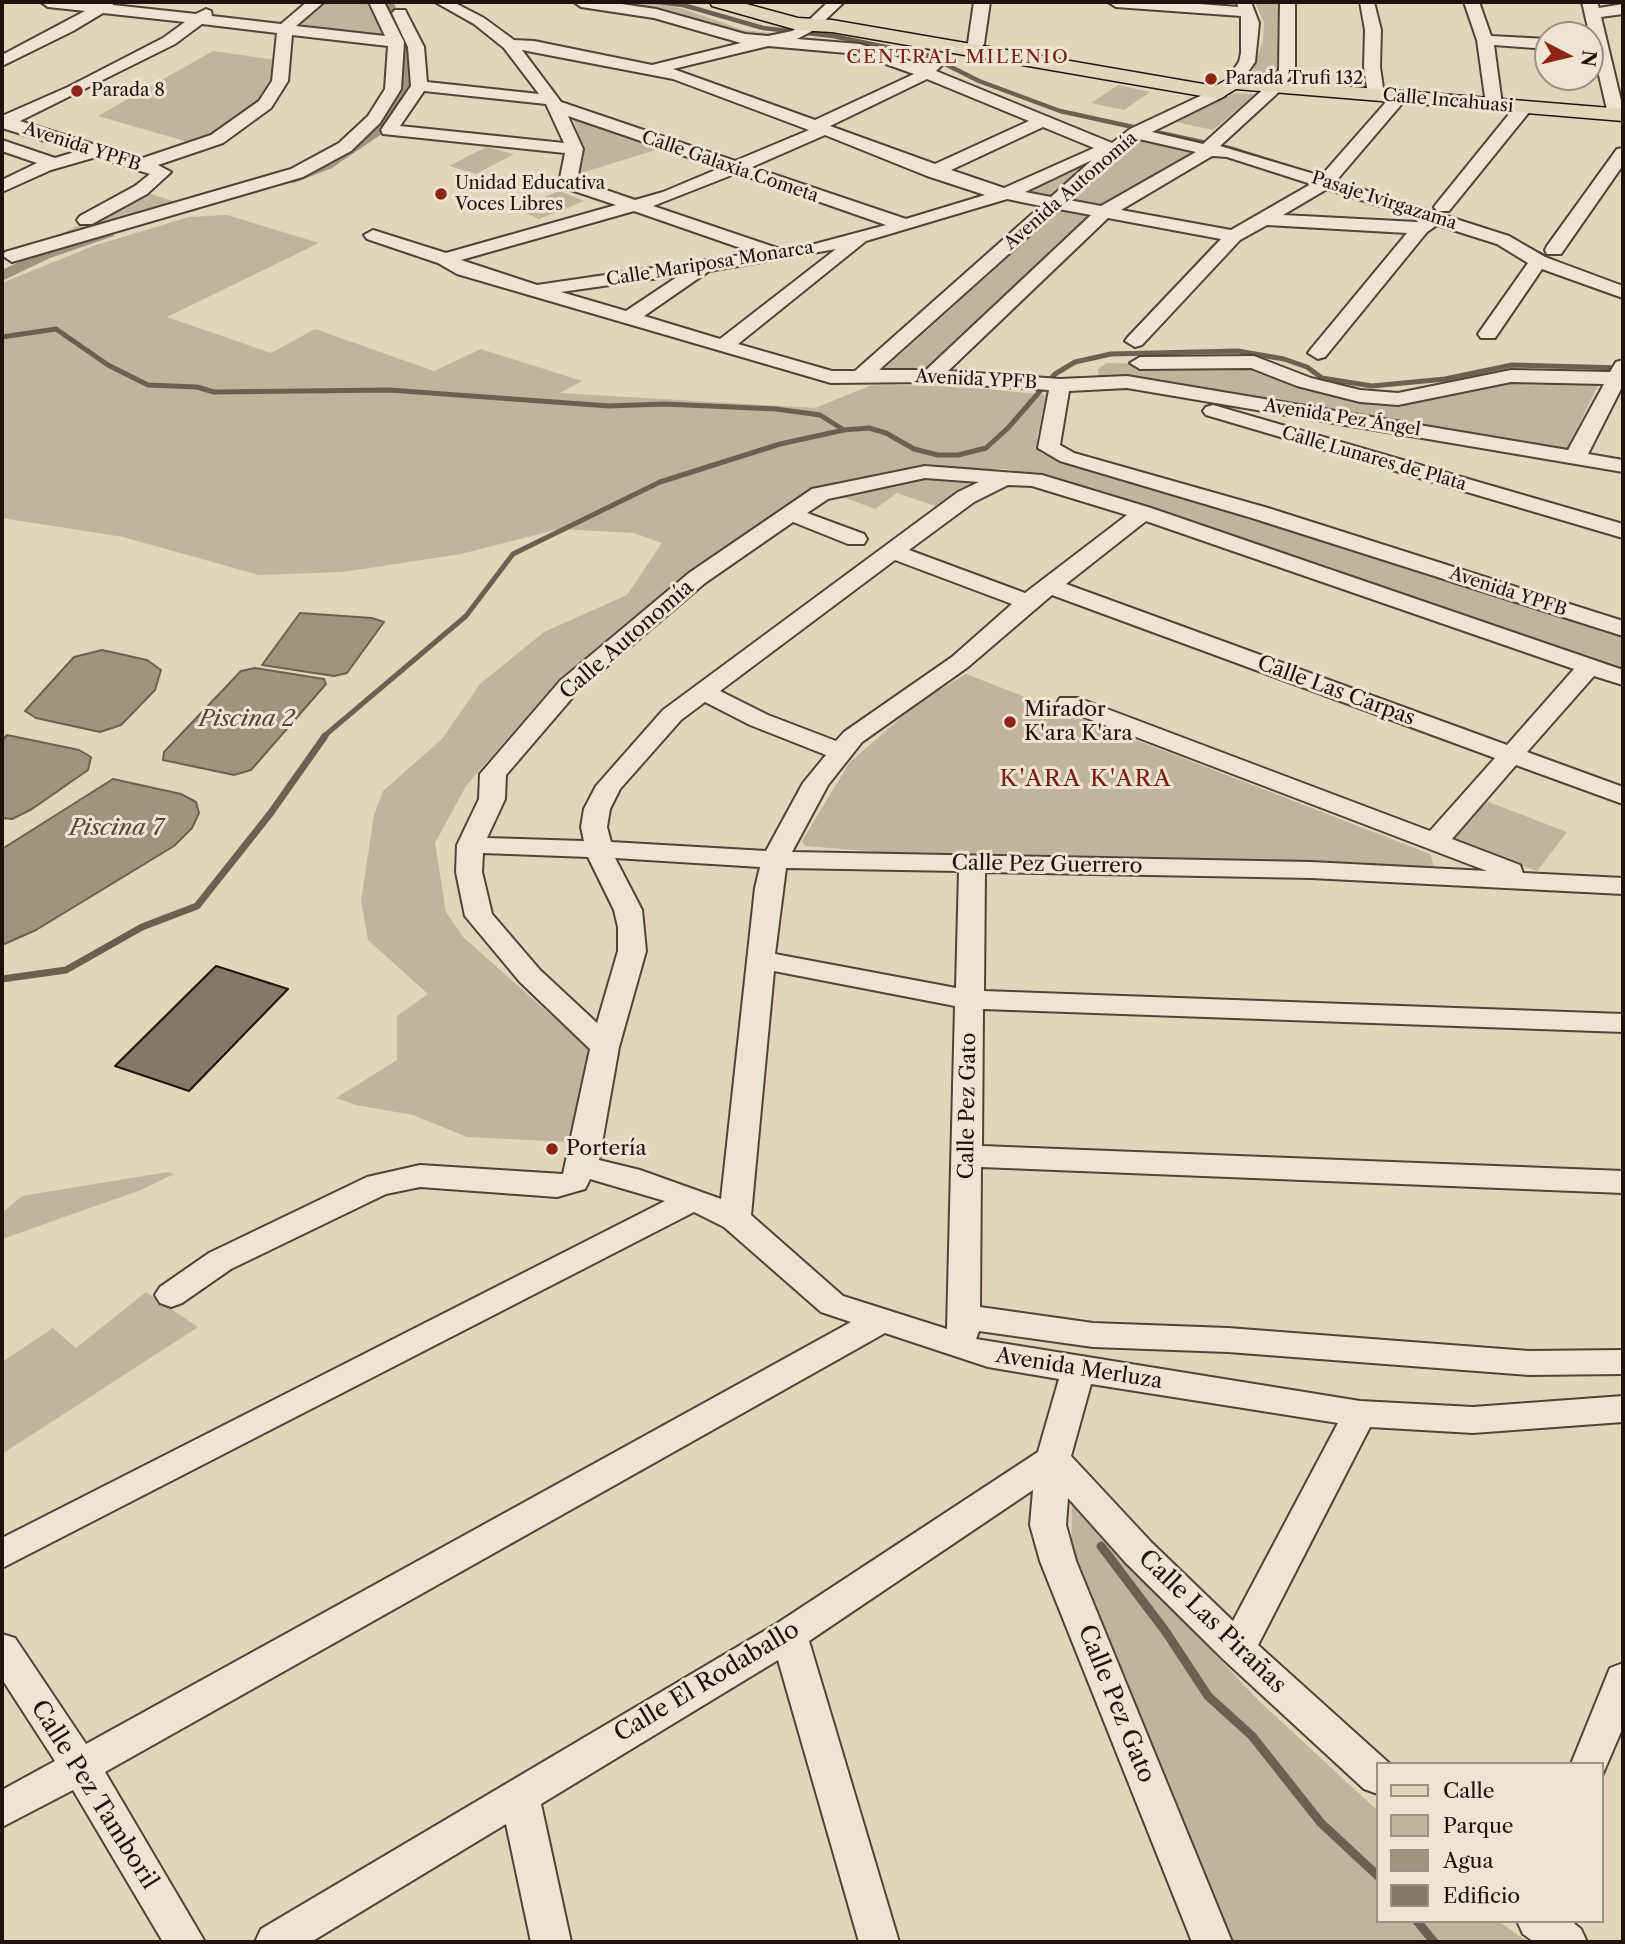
<!DOCTYPE html>
<meta charset="utf-8">
<style>
body{margin:0}
#map{position:relative;width:1625px;height:1944px;overflow:hidden;background:#e3d5ba;font-family:"Libre Caslon Text",serif}
canvas{display:block}
.frame{position:absolute;inset:0;border:4px solid #20140a;pointer-events:none}
.legend{position:absolute;left:1376px;top:1762px;width:228px;height:161px;box-sizing:border-box;background:#ede4d2;border:2px solid #9b9182;margin:0;padding:9px 12px;list-style:none;font-size:21px;color:#20140a}
.legend li{display:flex;align-items:center;gap:14px;height:35px}
.legend b{width:35px;border:2px solid #9b9182}
.north{position:absolute;left:1534px;top:21px;width:70px;height:70px;box-sizing:border-box;background:#ede4d2;border:2px solid #9b9182;border-radius:50%;rotate:97deg;font-size:19px;font-weight:700;line-height:28px;text-align:center;color:#20140a}
.north::after{content:'';display:block;margin:auto;width:24px;height:32px;background:#8f2418;clip-path:polygon(50% 0,100% 100%,50% 72%,0 100%)}
</style>
<div id="map">
<canvas width="1625" height="1944"></canvas>
<div class="frame"></div>
<ul class="legend">
<li><b style="height:9px;background:#e3d5ba"></b>Calle</li>
<li><b style="height:19px;background:#c2b49c"></b>Parque</li>
<li><b style="height:19px;background:#a1937e"></b>Agua</li>
<li><b style="height:19px;background:#857866"></b>Edificio</li>
</ul>
<div class="north">N</div>
</div>
<script>
const g = document.querySelector('canvas').getContext('2d');
g.lineJoin = 'round';
function paint(path, color) { g.fillStyle = color; g.fill(path, 'evenodd'); }
const poly = rows => new Path2D(rows.map(r => 'M' + r).join(''));
function strokePath(path, color, width, dash) { g.strokeStyle = color; g.lineWidth = width; g.lineCap = dash ? 'butt' : 'round'; g.setLineDash(dash || []); g.stroke(path); }
function write(font, color, halo, rows, align = 'center') {
  g.font = font + ' "Libre Caslon Text",serif'; g.lineWidth = 6; g.setLineDash([]); g.textBaseline = 'middle'; g.strokeStyle = halo; g.fillStyle = color; for (const [text, x, y, turn = 0] of rows) {
    g.save(); g.translate(x, y); g.rotate((+turn || 0) * Math.PI / 180); g.textAlign = isNaN(turn) ? turn : align; if (halo) g.strokeText(text, 0, 0); g.fillText(text, 0, 0); g.restore();
  }
}
const green = poly([
 [325,2,372,2,389,36,292,27],
 [595,2,646,2,684,9,743,30,780,34,754,38],
 [1255,2,1280,2,1277,72,1269,81,1250,79,1263,40,1264,23],
 [213,51,276,60,266,96,247,116,195,144,98,116],
 [1118,85,1150,92,1124,110,1091,103],
 [1230,93,1255,94,1213,130,1176,122],
 [572,116,662,148,578,174,584,157,583,146],
 [1140,139,1194,153,1156,178,1097,207,1071,199],
 [486,147,514,154,476,174,449,166],
 [1099,156,1050,197,1020,191],
 [560,191,584,201,539,219,514,208],
 [148,193,176,202,54,237],
 [1063,208,1091,213,920,375,897,374,885,368],
 [227,215,319,243,167,317,271,353,315,329,434,371,481,349,582,381,560,393,815,408,872,385,956,386,1046,395,1037,439,1042,454,1252,515,1623,638,1623,672,1037,475,1007,469,980,469,993,481,941,508,897,493,875,509,821,489,707,558,559,679,466,786,435,843,446,912,463,937,588,1048,570,1142,467,1137,413,1115,356,1105,336,1098,397,1060,397,1016,428,994,368,940,361,901,374,815,383,791,442,739,480,684,544,632,627,595,662,543,634,533,559,529,461,554,343,572,259,575,123,537,2,518,2,283,93,246,189,217],
 [1107,363,1253,366,1359,400,1513,379,1600,381,1566,451,1134,379,1098,377,1098,369],
 [966,674,1430,854,1434,866,1422,869,918,855,805,846,802,841,849,763,918,703],
 [1486,801,1567,832,1537,871,1452,839],
 [168,1172,174,1174,141,1190,2,1239,2,1213,22,1196],
 [146,1292,198,1327,2,1454,2,1362,53,1328,76,1348],
 [1072,1502,1258,1700,1378,1811,1378,1921,1498,1921,1528,1942,1232,1942,1135,1706,1071,1565]
]);
const water = poly([
 [300,613,372,618,384,622,347,673,334,676,262,665,300,613],
 [102,650,147,660,161,670,155,690,121,725,100,732,36,718,25,711,74,657,102,650],
 [255,668,324,679,326,684,251,770,234,775,163,760,164,752,241,671,255,668],
 [7,735,79,750,91,757,88,770,32,809,12,819,2,818,2,741,7,735],
 [113,779,181,794,196,802,199,813,192,828,174,846,36,930,2,945,2,849,113,779]
]);
const streamFar3 = poly([
 [657,2,683,5,763,28,833,36,929,56,979,81,1060,111,1229,148,1473,225],
 [1511,239,1556,262]
]);
const streamFar2 = poly([
 [2,337,56,329,108,365,148,385,197,387,214,392,389,390,609,406,664,404,776,409,820,415,844,430],
 [323,737,466,616,513,554,660,482,780,444,844,430,869,428,886,433,914,449,938,455,958,455,986,448,1008,428,1055,374,1075,362,1111,354,1238,351,1284,359,1307,367,1322,378,1372,386,1445,379,1512,365,1623,368]
]);
const streamFar1 = poly([
 [2,979,66,970,142,927,197,906,270,814,325,736]
]);
const stream = poly([
 [1101,1546,1166,1632,1208,1696,1252,1736,1321,1823,1378,1876],
 [1417,1921,1434,1942]
]);
const canal = poly([
 [381,2,393,2,410,34,415,83,410,99,383,133,332,168,294,183,284,183,284,177,322,162,373,127,397,98,401,83,402,55,398,34,381,2],
 [109,229,114,230,114,236,50,258,2,281,2,270,40,252,109,229]
]);
const building = poly([
 [216,966,288,989,189,1091,115,1066,216,966]
]);
const minor = poly([
 [41,2,112,2,113,5,196,14,206,9,211,11,212,16,281,24,307,2,324,2,296,26,385,36,369,2,384,2,404,42,401,89,380,123,351,151,303,177,12,262,3,256,5,252,291,169,339,143,368,116,385,89,388,46,292,35,288,81,271,108,223,143,158,165,171,172,147,194,92,224,80,224,77,220,80,216,135,186,150,174,96,157,51,170,2,192,2,180,37,163,2,151,2,140,55,158,78,151,2,128,2,116,68,87,163,38,185,22,103,13,73,31,2,66,2,55,85,11,48,7,41,2],
 [202,24,277,33,272,81,259,101,211,135,140,159,20,121,175,44,202,24],
 [435,2,453,2,484,18,514,40,534,41,652,65,741,43,654,18,581,7,574,2,608,2,656,9,745,34,768,36,792,31,806,23,828,2,844,2,816,29,797,39,860,44,923,66,929,61,941,61,943,64,936,71,1112,143,1130,129,1213,90,1225,90,1225,96,1152,132,1203,144,1269,84,1279,70,1280,2,1295,2,1295,70,1281,90,1220,146,1321,176,1394,93,1406,93,1406,99,1336,181,1509,236,1545,257,1623,286,1623,298,1542,269,1495,338,1481,338,1478,334,1528,263,1497,244,1437,225,1427,232,1325,357,1318,359,1308,353,1311,349,1407,233,1267,225,1240,240,1142,345,1135,347,1125,341,1128,337,1221,239,1108,218,948,371,1060,379,1127,376,1568,450,1604,384,1511,382,1398,405,1360,402,1297,386,1251,368,1140,369,1130,363,1140,357,1254,356,1311,378,1360,390,1398,393,1511,370,1610,372,1616,362,1623,360,1623,385,1588,454,1623,460,1623,472,1127,388,1069,391,1060,445,1074,453,1268,508,1623,621,1623,636,1252,518,1060,461,1038,448,1049,390,931,382,831,383,457,274,438,263,367,239,364,235,373,230,446,253,616,205,562,187,559,183,565,153,383,134,381,130,411,86,408,47,392,13,395,10,405,10,424,47,427,82,539,94,504,48,474,24,435,2],
 [768,46,858,54,914,74,815,120,673,69,768,46],
 [522,50,673,79,809,130,735,161,561,102,522,50],
 [927,79,1029,121,935,164,830,126,927,79],
 [424,91,546,104,564,143,400,126,424,91],
 [568,116,720,168,663,192,635,200,577,180,583,149,568,116],
 [1043,127,1094,148,1004,188,951,170,1043,127],
 [825,135,927,176,985,195,906,219,752,167,825,135],
 [1139,139,1196,152,1101,206,1069,200,1139,139],
 [1212,156,1227,157,1311,184,1231,230,1121,210,1212,156],
 [1092,160,1051,197,1025,192,1092,160],
 [737,173,886,225,811,245,780,249,653,206,737,173],
 [1327,189,1421,219,1417,222,1283,215,1327,189],
 [1007,199,1041,206,855,371,832,371,738,344,866,241,1007,199],
 [1059,209,1091,215,926,370,879,370,1059,209],
 [634,211,755,253,537,285,461,260,634,211],
 [836,249,720,339,644,316,709,271,836,249],
 [680,275,626,311,561,292,680,275],
 [974,2,990,2,984,44,977,53,971,55,963,50,968,43,974,2],
 [1108,2,1174,2,1238,7,1237,2,1251,2,1259,23,1255,62,1238,86,1226,86,1224,83,1239,62,1241,53,1241,16,1116,7,1108,2],
 [1360,2,1374,2,1381,30,1380,67,1384,95,1376,100,1368,95,1364,67,1365,30,1360,2],
 [1464,2,1479,2,1491,36,1548,39,1548,49,1494,45,1502,104,1500,108,1494,109,1486,104,1477,40,1464,2],
 [1582,2,1597,2,1599,8,1623,4,1623,14,1601,17,1623,109,1622,118,1610,118,1608,114,1582,2],
 [1524,102,1530,103,1530,111,1449,211,1437,211,1434,207,1437,203,1518,103,1524,102],
 [1623,148,1623,165,1561,254,1547,254,1545,250,1547,246,1617,149,1623,148],
 [1213,405,1623,524,1623,538,1206,415,1203,411,1206,407,1213,405],
 [925,466,1042,475,1151,508,1623,670,1623,685,1594,676,1527,752,1623,787,1623,804,1516,765,1452,839,1520,865,1523,873,1623,878,1623,894,1311,878,985,872,984,991,1623,1014,1623,1032,983,1009,982,1146,1623,1171,1623,1193,981,1167,980,1307,1093,1323,1228,1328,1529,1351,1623,1350,1623,1374,1529,1375,1228,1352,1093,1347,979,1331,976,1339,1360,1401,1473,1407,1623,1396,1623,1422,1473,1433,1370,1427,1258,1645,1390,1764,1378,1764,1378,1794,1364,1789,1224,1660,1126,1563,1068,1498,1066,1525,1076,1561,1232,1942,1192,1942,1040,1561,1030,1525,1033,1490,809,1641,899,1942,859,1942,778,1660,541,1804,571,1942,531,1942,506,1824,311,1942,255,1942,261,1929,776,1624,1038,1452,1059,1379,988,1367,885,1333,105,1772,205,1942,163,1942,73,1790,2,1827,2,1790,55,1761,2,1679,2,1634,15,1638,86,1744,851,1322,821,1312,724,1227,694,1212,2,1568,2,1538,665,1201,590,1179,585,1189,557,1197,420,1187,386,1194,231,1269,182,1303,171,1307,160,1303,155,1295,160,1287,209,1253,367,1177,420,1165,563,1174,590,1049,520,982,465,916,456,872,457,845,479,799,480,774,560,681,689,573,812,489,925,466],
 [925,478,979,482,958,492,663,710,596,786,584,809,581,827,584,841,487,838,505,799,506,775,578,691,705,583,793,522,848,544,864,544,867,539,864,534,807,513,828,499,925,478],
 [1008,485,1032,486,1127,515,1025,593,909,550,974,502,1008,485],
 [1146,521,1574,669,1507,745,1066,584,1146,521],
 [895,560,1012,604,952,657,844,732,836,741,768,715,720,691,895,560],
 [1052,595,1495,758,1430,831,1078,698,1060,698,1057,703,1060,708,1487,871,1311,862,792,852,828,785,862,742,968,667,1052,595],
 [705,702,750,725,826,755,803,783,766,851,611,842,607,827,610,809,620,789,681,720,705,702],
 [483,853,588,857,614,910,618,927,618,951,597,1023,540,970,492,914,482,872,483,853],
 [615,858,760,867,755,888,721,1199,640,1170,599,1160,619,1047,646,951,642,910,615,858],
 [786,868,959,871,956,988,775,954,786,868],
 [774,971,955,1006,947,1329,843,1296,751,1215,774,971],
 [1091,1384,1338,1423,1233,1621,1152,1543,1071,1456,1091,1384],
 [1623,1663,1623,1727,1602,1776,1602,1764,1571,1764,1610,1668,1623,1663],
 [1517,1921,1571,1921,1581,1929,1587,1942,1534,1942,1523,1934,1517,1921]
]);
const major = poly([
 [710,2,739,2,798,18,832,20,1215,86,1232,77,1623,109,1623,121,1236,89,1219,99,832,32,797,30,712,6,710,2]
]);
const markers = [
 [1211,79,7,"#8f2418"],
 [77,91,7,"#8f2418"],
 [441,194,7,"#8f2418"],
 [1010,722,7,"#8f2418"],
 [552,1149,7,"#8f2418"]
];
const farPoinames = [
 ["Parada Trufi 132",1225,79],
 ["Parada 8",91,91],
 ["Unidad Educativa",455,184],
 ["Voces Libres",455,205]
];
const farStreetnames = [
 ["Calle Incahuasi",1448,101,5],
 ["Avenida YPFB",82,147,18],
 ["Calle Galaxia Cometa",730,167,19],
 ["Avenida Autonomía",1071,191,-41],
 ["Pasaje Ivirgazama",1384,201,18],
 ["Calle Mariposa Monarca",710,264,-9],
 ["Avenida YPFB",976,380,3],
 ["Avenida Pez Ángel",1342,418,9],
 ["Calle Lunares de Plata",1374,459,16],
 ["Avenida YPFB",1508,592,18]
];
const farNeighbourhoodnames = [
 ["CENTRAL MILENIO",958,58]
];
const streetNames = [
 ["Calle Autonomía",627,640,-41],
 ["Calle Las Carpas",1336,691,20],
 ["Calle Pez Guerrero",1047,865,1],
 ["Calle Pez Gato",968,1106,-89],
 ["Avenida Merluza",1079,1369,9]
];
const poiNames = [
 ["Mirador",1024,710],
 ["K'ara K'ara",1024,734],
 ["Portería",566,1149]
];
const waterNames = [
 ["Piscina 2",247,719],
 ["Piscina 7",116,828]
];
const neighbourhoodNames = [
 ["K'ARA K'ARA",1086,779]
];
const nearStreetnames = [
 ["Calle Las Pirañas",1212,1622,44],
 ["Calle El Rodaballo",707,1682,-31],
 ["Calle Pez Gato",1116,1704,68],
 ["Calle Pez Tamboril",94,1795,58]
];
paint(green, '#c2b49c');
paint(water, '#a1937e');
strokePath(water, '#6d6050', 2);
strokePath(streamFar3, '#6d6050', 4.5);
strokePath(streamFar2, '#6d6050', 5);
strokePath(streamFar1, '#6d6050', 7);
strokePath(stream, '#6d6050', 9);
paint(canal, '#a1937e');
paint(building, '#857866');
strokePath(building, '#20140a', 2);
strokePath(minor, '#514436', 4);
strokePath(major, '#20140a', 3);
paint(minor, '#ede4d2');
paint(major, '#e3d5ba');
for (const [x, y, r, color] of markers) { const dot = new Path2D(); dot.arc(x, y, r, 0, 2 * Math.PI); g.fillStyle = color; g.fill(dot); strokePath(dot, '#ede4d2', 2.5); }
write('18px', '#20140a', '#ede4d2', farPoinames, 'left');
write('18px', '#20140a', '#ede4d2', farStreetnames);
g.letterSpacing = '2px';
write('19px', '#7a1f14', '#ede4d2', farNeighbourhoodnames);
g.letterSpacing = '0px';
write('21px', '#20140a', '#ede4d2', streetNames);
write('21px', '#20140a', '#ede4d2', poiNames, 'left');
write('italic 23px', '#544738', '#ede4d2', waterNames);
g.letterSpacing = '2px';
write('23px', '#7a1f14', '#ede4d2', neighbourhoodNames);
g.letterSpacing = '0px';
write('24px', '#20140a', '#ede4d2', nearStreetnames);
</script>
